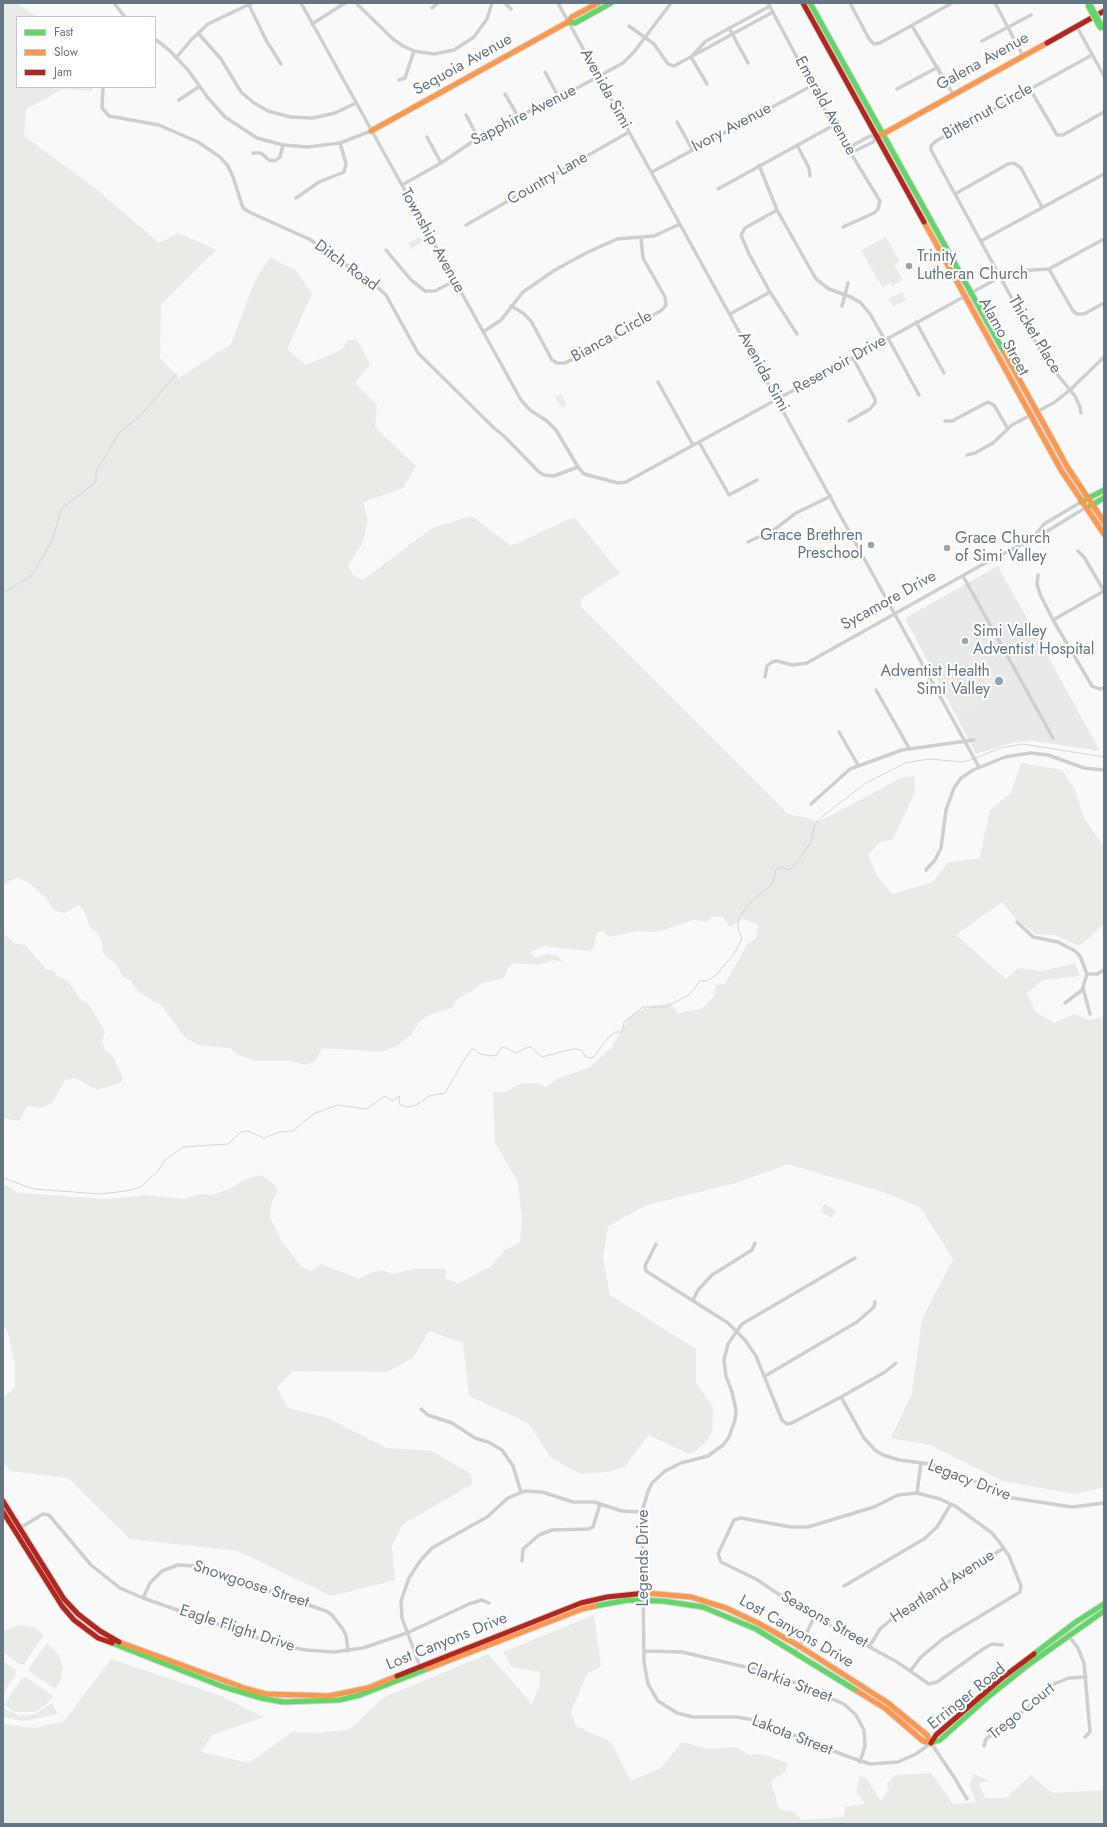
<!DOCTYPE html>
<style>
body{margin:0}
#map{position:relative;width:1107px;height:1827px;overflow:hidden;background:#f9f9f9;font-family:Jost,sans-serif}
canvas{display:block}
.frame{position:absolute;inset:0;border:4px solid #657683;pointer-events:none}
.legend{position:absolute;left:16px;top:16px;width:140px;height:72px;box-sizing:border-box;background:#fff;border:1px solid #c1c8cd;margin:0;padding:5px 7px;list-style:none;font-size:12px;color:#657683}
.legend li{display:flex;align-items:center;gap:8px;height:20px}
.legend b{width:20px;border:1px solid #c1c8cd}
</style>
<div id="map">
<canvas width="1107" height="1827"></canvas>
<div class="frame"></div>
<ul class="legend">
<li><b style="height:5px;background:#63d668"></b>Fast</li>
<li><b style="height:5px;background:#ff974d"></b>Slow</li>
<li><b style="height:5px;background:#b3261e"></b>Jam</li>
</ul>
</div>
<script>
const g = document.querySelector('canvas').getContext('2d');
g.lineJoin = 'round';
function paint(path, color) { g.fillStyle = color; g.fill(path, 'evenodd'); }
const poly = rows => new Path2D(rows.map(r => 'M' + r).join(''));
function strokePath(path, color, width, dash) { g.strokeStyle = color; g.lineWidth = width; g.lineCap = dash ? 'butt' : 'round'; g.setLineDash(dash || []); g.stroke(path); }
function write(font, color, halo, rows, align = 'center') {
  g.font = font + ' Jost,sans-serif'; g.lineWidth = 4; g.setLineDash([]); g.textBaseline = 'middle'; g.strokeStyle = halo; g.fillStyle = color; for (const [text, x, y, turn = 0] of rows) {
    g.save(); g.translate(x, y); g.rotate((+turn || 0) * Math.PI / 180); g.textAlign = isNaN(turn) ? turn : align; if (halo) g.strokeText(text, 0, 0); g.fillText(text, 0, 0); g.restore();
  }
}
const built = poly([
 [998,566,1100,751,1033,741,1015,742,976,754,906,620,907,617]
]);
const green = poly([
 [3,3,17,3,37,17,17,17,17,87,93,87,92,91,63,89,26,109,24,136,95,188,159,243,179,233,216,250,161,305,160,358,179,378,231,344,255,280,270,257,296,271,312,294,287,349,306,365,341,350,348,340,357,339,370,364,355,383,377,405,375,427,416,466,403,488,363,502,368,520,363,542,348,566,354,576,363,580,432,528,472,516,511,546,574,517,620,573,581,599,581,607,788,814,820,821,901,778,915,776,915,792,893,839,880,842,868,855,877,876,892,894,933,882,948,862,979,859,990,810,1011,793,1021,763,1062,770,1075,790,1084,818,1104,847,1104,924,1081,945,1077,945,1055,935,1035,934,1015,918,1002,902,956,935,1006,979,1019,968,1042,971,1075,963,1080,976,1043,980,1027,993,1035,1011,1054,1023,1075,1014,1089,1020,1104,1017,1104,1487,1075,1494,1002,1481,930,1445,891,1438,912,1393,922,1319,953,1259,920,1207,883,1192,788,1164,739,1182,647,1205,608,1226,603,1258,610,1295,696,1349,696,1383,713,1407,712,1432,706,1442,693,1453,687,1453,648,1435,625,1467,607,1472,580,1474,551,1458,528,1423,469,1396,463,1343,429,1331,413,1358,387,1372,293,1371,277,1387,288,1408,328,1418,386,1448,432,1451,471,1474,472,1484,402,1525,392,1546,395,1580,331,1596,238,1551,130,1539,68,1478,10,1471,3,1462,3,1398,15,1387,15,1367,8,1333,3,1322,3,1183,18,1193,107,1199,145,1195,186,1199,198,1194,212,1195,229,1189,247,1179,262,1175,276,1186,277,1192,271,1204,270,1217,282,1242,302,1267,312,1271,321,1264,359,1279,370,1273,382,1270,392,1274,414,1269,446,1269,445,1279,459,1283,490,1267,505,1250,520,1242,522,1218,518,1182,495,1143,493,1092,505,1092,520,1084,538,1083,546,1087,557,1079,590,1067,611,1048,630,1016,650,1006,670,1003,678,1013,701,1009,714,996,716,985,725,984,747,945,756,938,758,925,743,918,730,927,723,917,712,917,706,922,694,920,656,932,636,931,609,937,604,932,597,932,594,947,589,951,544,946,530,952,536,958,547,954,557,955,563,962,553,960,539,965,513,963,508,968,504,978,483,983,457,1000,452,1008,431,1014,419,1022,411,1035,397,1046,382,1052,322,1048,316,1060,306,1065,290,1061,256,1061,238,1055,230,1048,198,1045,189,1040,182,1034,160,1003,154,1002,138,991,130,980,122,976,117,965,103,954,102,942,98,934,90,927,85,912,79,905,65,913,55,911,46,898,29,883,18,877,3,885],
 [420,237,423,242,411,249,408,243],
 [886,237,900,262,894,265,903,280,892,286,890,283,882,287,861,250],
 [902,292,906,300,893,307,889,299],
 [561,394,567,405,562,408,555,397],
 [986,674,996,690,983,697,977,685,980,677],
 [964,679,968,680,982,705,960,717,944,688],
 [3,933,14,943,25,945,47,970,54,970,57,976,68,981,82,1001,88,1003,105,1032,102,1041,105,1050,113,1057,120,1071,123,1078,120,1083,97,1090,75,1078,65,1080,52,1103,42,1108,27,1106,20,1121,3,1118],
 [825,1204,836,1211,832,1218,820,1211],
 [594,1615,601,1666,587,1674,571,1712,576,1726,611,1742,631,1781,661,1768,682,1742,708,1749,736,1747,749,1755,761,1754,788,1763,785,1772,771,1781,779,1809,794,1812,801,1820,844,1817,845,1807,865,1804,856,1792,860,1776,866,1778,881,1801,889,1790,887,1783,895,1775,931,1773,953,1804,976,1802,969,1785,974,1774,990,1781,979,1783,985,1798,1006,1798,1031,1775,1052,1793,1104,1790,1104,1824,3,1824,3,1724,35,1728,64,1721,111,1659,219,1695,264,1717,212,1735,201,1752,249,1763,292,1732,319,1733,349,1730,384,1697,488,1654,532,1704,539,1687,540,1672,512,1667,503,1652],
 [24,1625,35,1628,44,1635,24,1664,19,1664,3,1652,3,1631,16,1626],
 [47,1643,59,1655,63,1667,61,1680,55,1689,30,1672,29,1668],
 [3,1661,16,1670,16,1674,3,1693],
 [26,1677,53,1696,46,1705,34,1712,15,1712,4,1705,22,1678],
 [52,1703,58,1714,24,1721,3,1717,3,1708,21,1716,35,1714]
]);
const stream = poly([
 [3,593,31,576,52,541,61,509,96,482,96,472,119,433,141,415,177,373],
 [976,758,1000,748,1023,744,1104,757],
 [3,1178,34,1189,100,1194,126,1191,141,1187,159,1170,164,1161,183,1147,228,1144,241,1132,248,1131,264,1138,279,1132,293,1131,313,1114,326,1109,338,1105,366,1109,385,1096,392,1101,399,1096,400,1105,408,1107,416,1105,429,1096,445,1093,463,1062,471,1050,474,1049,480,1054,491,1056,497,1055,501,1048,504,1047,516,1053,526,1048,531,1047,542,1057,572,1049,581,1050,586,1057,590,1058,594,1057,606,1040,615,1032,622,1032,624,1022,643,1007,665,1007,689,995,700,981,707,981,716,975,734,954,742,939,738,928,738,919,749,904,773,883,776,870,780,867,790,870,805,851,811,842,815,824,823,816,866,783,905,763,929,759,963,762,973,759]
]);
const street = poly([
 [114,3,125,17],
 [301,3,521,400,530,410,547,421,556,430,578,467,584,474,618,483,626,482,1000,277,1015,271,1049,269,1104,239],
 [356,3,393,39,403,46,414,51,434,54,454,50,474,37,487,19,492,3],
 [505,3,511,9],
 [558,3,979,767],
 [768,3,828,116,880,201,878,209,874,213,843,227],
 [850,3,869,39,874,44,880,43,952,3],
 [995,3,1023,56],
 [249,5,266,40,281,64],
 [432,8,438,3],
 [312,24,345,3],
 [629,26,654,44,668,64,674,66,773,12],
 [912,26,953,94],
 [1077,27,1104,76],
 [729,28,748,63],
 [198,33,221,59,241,92,254,103,268,111,290,117,313,118,335,113,356,103],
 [155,39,169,50,188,70,208,98,225,117,257,138,283,145,308,147,340,143,371,131],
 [982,41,1031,15],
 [692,56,706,41,770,6],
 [691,57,707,84],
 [176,58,191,40,208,24,252,3],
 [545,72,559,98],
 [399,80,405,78,414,51],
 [103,87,102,108,109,116,159,125,198,142,220,157,228,166,233,177,243,208,249,212,309,239,375,285,386,295,418,353,494,428,504,436,539,472,544,475,554,476,578,467],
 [897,89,938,67],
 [1030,89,1057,135,1063,135,1104,112],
 [505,94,519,118],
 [179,100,200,86],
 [466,115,479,139],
 [677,122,692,149],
 [427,137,441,163],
 [797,145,809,168,810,176],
 [848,148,870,136,876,137],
 [253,153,261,153,269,160,275,161,280,157,283,145],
 [851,153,873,142,876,137],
 [759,165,777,210,816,279,829,289,851,297,861,303,870,314,885,340],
 [652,172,813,85],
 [402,185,441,163,472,142,501,130,536,107,568,93,623,63,634,52,671,3],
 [718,189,834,125],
 [955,194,1008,164,1014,163,1021,168,1042,207],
 [296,198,319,182,344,172,346,163,340,143],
 [777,210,745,228,741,235,749,254,770,292,797,334],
 [466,225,629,132],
 [981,241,1104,174],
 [386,250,411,280,425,291,435,291,454,281],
 [1049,269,1073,311,1077,314,1084,314,1104,303],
 [511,306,523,313,531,321,552,360,557,363,565,363,604,344,662,310,666,305,665,297,643,258,641,238],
 [842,306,848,283],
 [730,314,770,292],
 [916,322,944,373],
 [483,332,501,320,523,292,555,270,586,253,617,239,654,236,680,224],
 [888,338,919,395],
 [658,382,693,445],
 [1081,413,1080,407,1075,396,1046,361,931,150,931,146,936,141,1092,55],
 [849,421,870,409,875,403,875,399,853,358],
 [945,421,952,421,988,402,994,405,1008,429],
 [699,442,729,495,757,480],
 [967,455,975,453,993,443,1012,425,1055,402,1070,390,1104,357],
 [1032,539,1044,524,1081,502],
 [748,542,775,529,796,513,831,496],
 [1078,551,1084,557,1104,591],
 [1038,575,1037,584,1040,594,1053,620,1092,686,1099,689,1104,688],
 [963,576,1053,738],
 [1053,620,1104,591],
 [765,677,767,666,772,662,777,661,792,665,807,663,987,562,1041,535,1085,508],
 [876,690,909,748],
 [839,732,858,765],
 [811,804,850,769,902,750,974,740],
 [926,870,935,860,941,848,946,810,954,788,961,778,973,770,1005,757,1030,753,1048,755,1084,768,1104,770],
 [1017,922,1033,937,1058,942,1075,951,1080,956,1087,974],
 [1083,988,1090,1014],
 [1065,1003,1082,990,1087,974,1097,974,1104,970],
 [656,1244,645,1266,646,1271,728,1323,745,1340,756,1356,782,1420,787,1424,792,1423,841,1397,885,1372,896,1363],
 [855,1258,742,1324,728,1344,724,1360,726,1376,732,1392,736,1410,735,1420,729,1437,723,1445,708,1456,681,1463,665,1471,652,1483,648,1491,642,1512,644,1662,648,1684,658,1701,677,1713,693,1717,736,1717,755,1720,849,1757,870,1764,898,1762,916,1754,931,1743,954,1777,967,1799],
 [693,1300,698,1290,712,1275,752,1250,755,1243],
 [765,1376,857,1322,874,1307,875,1302],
 [841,1397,864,1438,875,1450,883,1455,899,1460,930,1464,951,1471,977,1482,994,1493,1006,1497,1072,1507,1104,1503],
 [421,1409,428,1415,452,1423,475,1438,488,1442,502,1450,513,1466,521,1492],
 [917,1493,921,1463],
 [15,1531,43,1514,49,1515,91,1565,120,1588,143,1598,278,1645,306,1650,334,1652,363,1648,407,1633,469,1604,482,1600,489,1603],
 [522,1561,523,1549,539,1535,552,1530,588,1529,593,1527,600,1504],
 [844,1586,924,1539,937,1527,951,1504],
 [143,1598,150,1583,162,1571,178,1565,195,1566,326,1611,332,1615,342,1628,346,1635,348,1651],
 [1065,1631,1078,1648,1084,1663,1090,1732,1085,1737],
 [869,1647,880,1629,900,1612,1004,1548],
 [645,1651,682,1652,754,1669,784,1678,844,1704,856,1715,864,1730,865,1746,860,1762],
 [795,1652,804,1639,814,1617],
 [421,1669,402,1618,401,1601,409,1578,420,1561,432,1548,487,1517,508,1498,525,1491,542,1492,573,1502,594,1502,622,1511,642,1512],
 [911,1670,921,1657,944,1638,1020,1592,1021,1586,1009,1556,1000,1543,992,1533,955,1506,940,1499,917,1493,898,1495,874,1507,808,1527,791,1527,741,1518,734,1520,718,1554,721,1562,756,1579,802,1610,897,1662,929,1684,937,1682,983,1649,992,1644,1002,1645],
 [984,1746,986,1739,1026,1709,1054,1684,1069,1678,1086,1677]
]);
const fast = poly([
 [810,3,1004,352],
 [568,22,575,23,611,3],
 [1081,502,1104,490],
 [1090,506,1104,498],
 [595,1606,628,1600,663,1601,703,1607,756,1629,857,1691],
 [112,1643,224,1687,261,1698,283,1702,339,1700,360,1695,427,1669],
 [1034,1654,1076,1622,1104,1604],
 [931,1743,940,1740,988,1697,1028,1665,1104,1611]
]);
const slow = poly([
 [371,131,568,22,572,17,598,3],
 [881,135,1047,43],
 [924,222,1061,470,1104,534],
 [1004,352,1068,468,1104,522],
 [646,1593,691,1597,726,1608,758,1623,799,1646,888,1703,927,1735,931,1743],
 [119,1642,247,1689,266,1694,329,1696,368,1688,397,1676],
 [427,1669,582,1609,595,1606],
 [857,1691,886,1709,923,1741,931,1743]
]);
const jam = poly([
 [803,3,924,222],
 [1047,43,1104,11],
 [3,1501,64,1599,78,1614,100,1631,119,1642],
 [3,1512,62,1606,74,1620,98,1638,112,1643],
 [397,1676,581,1603,607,1597,646,1593],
 [931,1743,936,1735,1002,1678,1034,1654]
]);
const fastBridge = poly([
 [1089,5,1101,27]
]);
const markers = [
 [909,266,4,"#99a4ac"],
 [871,545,4,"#99a4ac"],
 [947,548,4,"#99a4ac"],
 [965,641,4,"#99a4ac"],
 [999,681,5,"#99a4ac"]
];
const streetNames = [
 ["Galena Avenue",983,62,-29],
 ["Sequoia Avenue",463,65,-29],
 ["Avenida Simi",605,89,61],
 ["Emerald Avenue",825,106,61],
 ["Bitternut Circle",988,112,-29],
 ["Sapphire Avenue",524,116,-27],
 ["Ivory Avenue",732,128,-28],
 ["Country Lane",548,179,-30],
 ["Township Avenue",432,241,61],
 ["Ditch Road",346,266,36],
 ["Thicket Place",1034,335,59],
 ["Bianca Circle",612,337,-29],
 ["Alamo Street",1003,337,61],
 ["Reservoir Drive",840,365,-29],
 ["Avenida Simi",763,372,61],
 ["Sycamore Drive",889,601,-29],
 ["Legacy Drive",969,1481,21],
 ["Legends Drive",644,1558,-90],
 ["Snowgoose Street",251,1585,18],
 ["Heartland Avenue",943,1587,-33],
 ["Seasons Street",824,1620,30],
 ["Eagle Flight Drive",237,1629,18],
 ["Lost Canyons Drive",796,1632,30],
 ["Lost Canyons Drive",447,1642,-22],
 ["Clarkia Street",789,1683,20],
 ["Erringer Road",967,1697,-39],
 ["Trego Court",1022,1712,-39],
 ["Lakota Street",792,1736,21]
];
const poiNames = [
 ["Trinity",917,257],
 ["Lutheran Church",917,275],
 ["Grace Brethren",863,536,"right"],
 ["Preschool",863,554,"right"],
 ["Grace Church",955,539],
 ["of Simi Valley",955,557],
 ["Simi Valley",973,632],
 ["Adventist Hospital",973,650],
 ["Adventist Health",990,672,"right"],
 ["Simi Valley",990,690,"right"]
];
paint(built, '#e8e9e9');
paint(green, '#e8ebe6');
strokePath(stream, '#ced6d9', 1);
strokePath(fast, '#d5d6d7', 7);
strokePath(slow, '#d5d6d7', 7);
strokePath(jam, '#d5d6d7', 7);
strokePath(street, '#cecfd0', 3.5);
strokePath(fast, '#63d668', 5);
strokePath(slow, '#ff974d', 5);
strokePath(jam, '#b3261e', 5);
strokePath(fastBridge, '#d5d6d6', 9, []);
strokePath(fastBridge, '#63d668', 7);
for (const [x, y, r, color] of markers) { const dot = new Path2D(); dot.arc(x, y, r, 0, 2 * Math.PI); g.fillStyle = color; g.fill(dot); strokePath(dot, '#fff', 1.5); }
write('16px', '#657683', '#fff', streetNames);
write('16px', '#657683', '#fff', poiNames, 'left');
</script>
